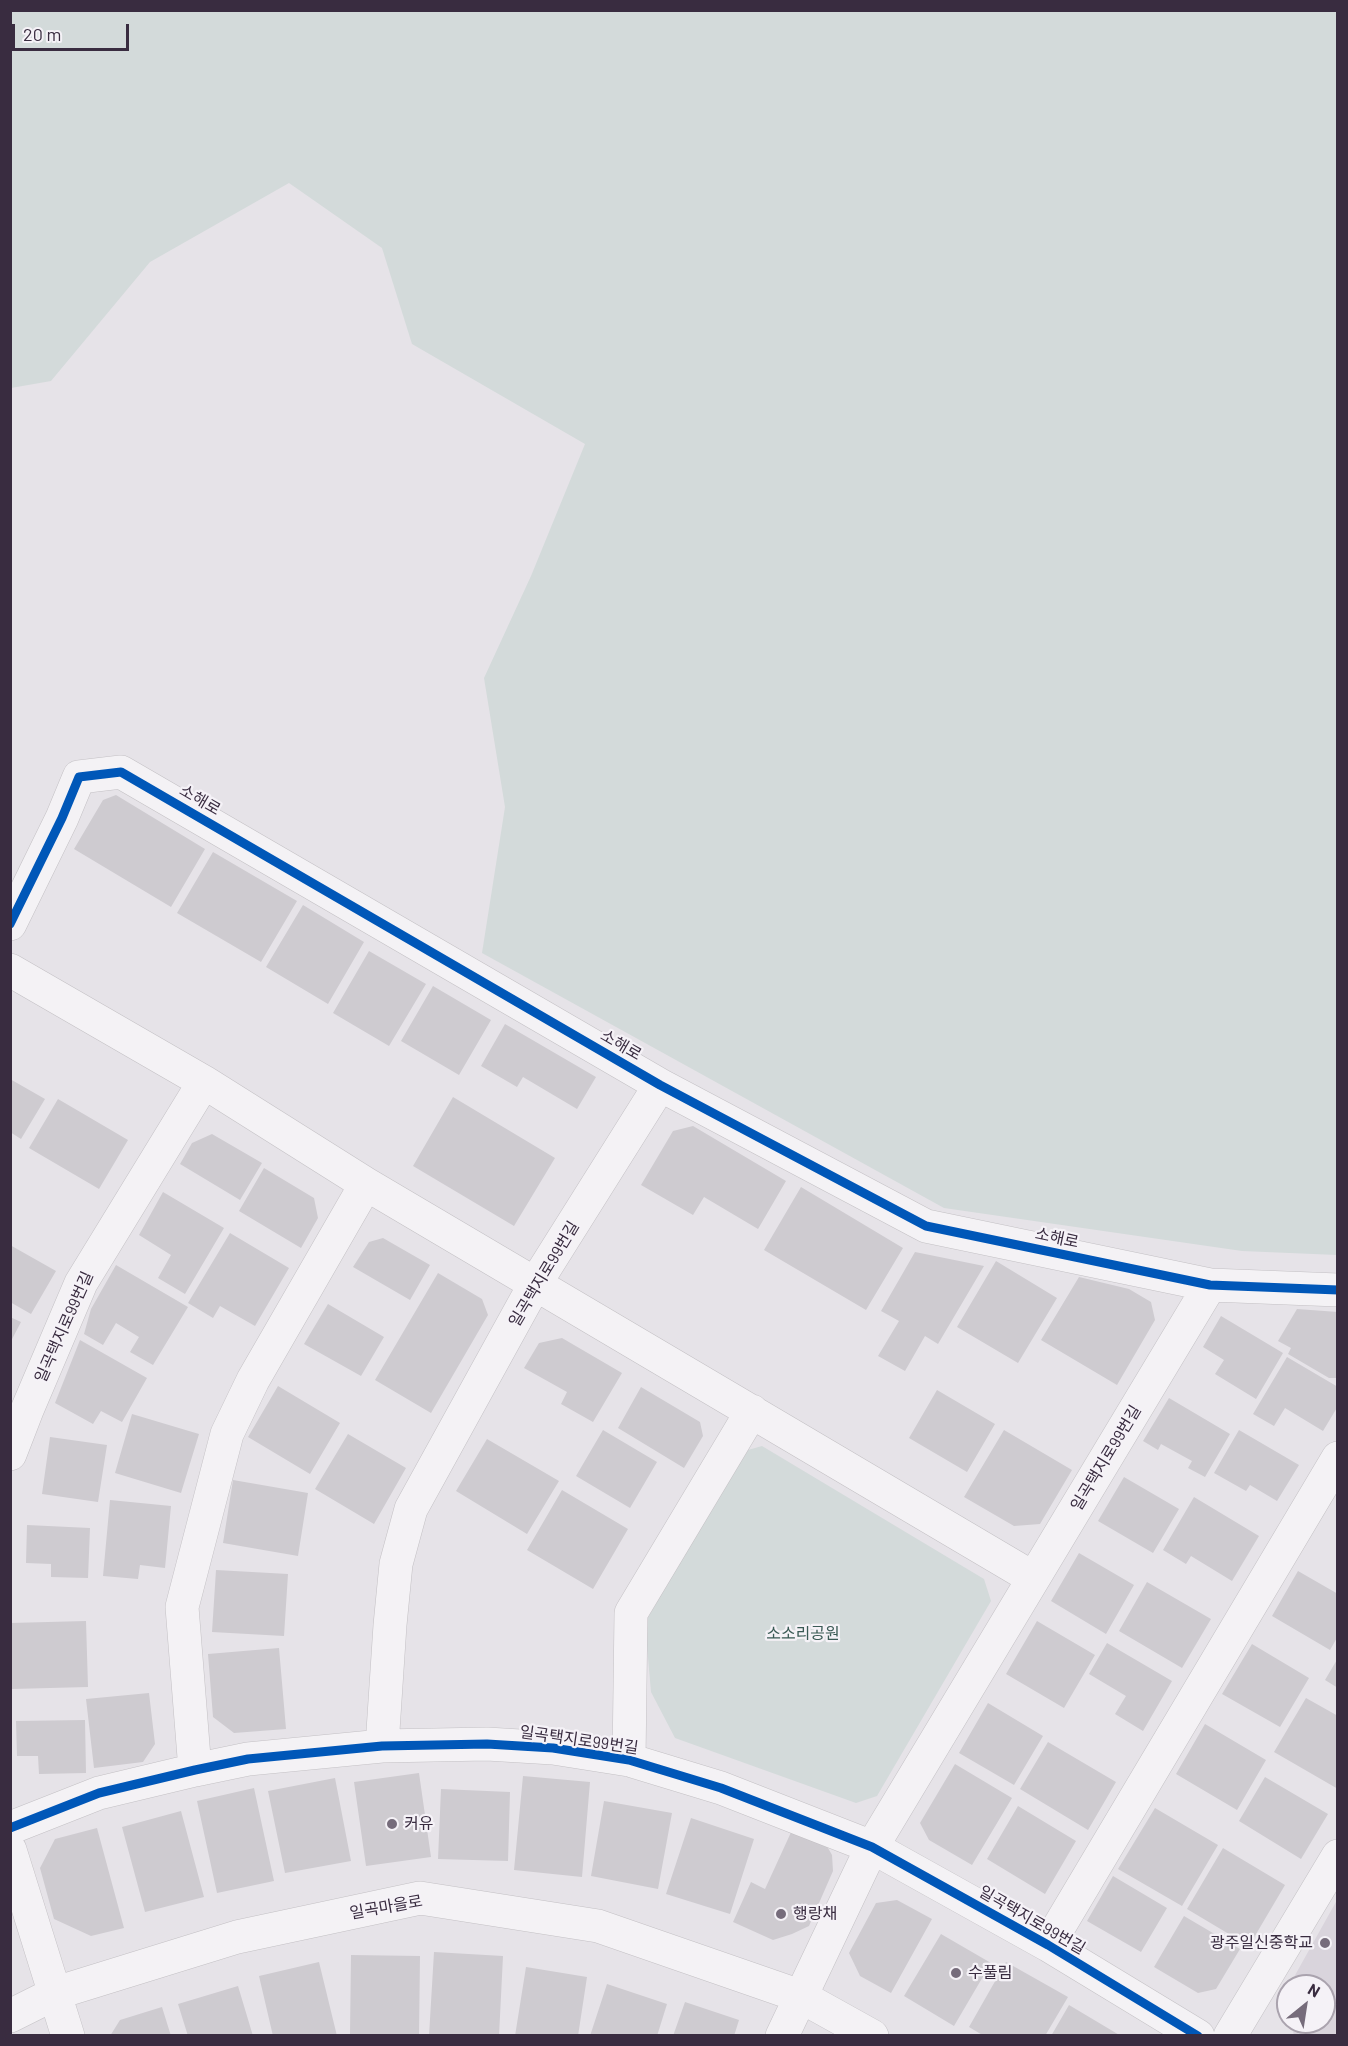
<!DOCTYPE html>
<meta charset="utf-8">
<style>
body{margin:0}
#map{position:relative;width:1348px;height:2046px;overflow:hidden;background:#e6e3e8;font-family:Barlow,sans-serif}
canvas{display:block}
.frame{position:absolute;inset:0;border:12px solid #392c40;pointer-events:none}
.north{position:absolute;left:1276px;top:1974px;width:60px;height:60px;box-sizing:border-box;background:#f5f2f7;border:2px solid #aaa3ae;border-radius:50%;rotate:30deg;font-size:16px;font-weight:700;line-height:24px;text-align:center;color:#392c40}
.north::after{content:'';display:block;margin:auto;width:21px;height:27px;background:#766c7b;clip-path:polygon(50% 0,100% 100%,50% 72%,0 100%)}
.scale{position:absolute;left:12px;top:24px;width:117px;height:27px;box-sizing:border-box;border:3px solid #392c40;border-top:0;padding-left:8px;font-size:18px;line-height:21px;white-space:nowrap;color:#392c40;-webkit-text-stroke:4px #f5f2f7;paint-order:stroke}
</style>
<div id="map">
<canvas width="1348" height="2046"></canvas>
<div class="frame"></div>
<div class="north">N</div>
<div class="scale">20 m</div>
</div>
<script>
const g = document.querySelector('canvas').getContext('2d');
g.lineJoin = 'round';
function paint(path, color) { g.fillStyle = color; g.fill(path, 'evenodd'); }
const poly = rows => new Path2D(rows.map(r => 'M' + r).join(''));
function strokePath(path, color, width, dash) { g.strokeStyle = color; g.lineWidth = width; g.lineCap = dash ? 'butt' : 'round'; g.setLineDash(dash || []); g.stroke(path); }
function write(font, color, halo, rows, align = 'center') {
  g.font = font + ' Barlow,"Noto Sans KR",sans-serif'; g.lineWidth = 4.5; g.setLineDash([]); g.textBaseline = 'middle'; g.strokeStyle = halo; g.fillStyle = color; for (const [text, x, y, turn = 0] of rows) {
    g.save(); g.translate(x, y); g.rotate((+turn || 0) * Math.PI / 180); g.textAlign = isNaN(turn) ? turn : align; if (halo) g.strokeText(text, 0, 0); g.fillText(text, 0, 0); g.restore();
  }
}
const built = poly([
 [1337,1900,1337,2035,1294,2035,1290,2022,1324,2022,1324,1986,1289,1986]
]);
const green = poly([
 [11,10,1337,11,1337,1255,1242,1251,944,1208,482,953,505,807,484,678,531,576,585,444,412,344,382,248,289,183,150,262,51,381,11,388],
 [762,1446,984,1579,991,1601,877,1796,856,1803,675,1738,651,1692,645,1623,741,1452]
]);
const building = poly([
 [116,795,205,849,171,907,74,849,103,800],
 [213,852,297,901,261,962,177,913],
 [303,905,364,942,328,1004,266,967],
 [369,951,426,984,389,1046,333,1013],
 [433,986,491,1020,459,1075,401,1041],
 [505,1024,596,1077,577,1109,523,1077,517,1087,481,1066],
 [10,1079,45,1099,21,1139,10,1132],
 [453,1097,555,1158,514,1226,413,1166],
 [58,1099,128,1140,99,1189,29,1148],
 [693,1126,786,1181,758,1229,704,1197,693,1215,641,1185,673,1131],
 [212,1134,262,1163,240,1200,180,1164,192,1143],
 [264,1168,314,1198,318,1218,301,1248,239,1211],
 [801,1187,903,1248,866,1310,764,1250],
 [163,1192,224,1228,185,1294,158,1278,171,1255,139,1235],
 [230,1233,289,1268,255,1326,220,1306,213,1318,188,1303],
 [383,1238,430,1265,410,1300,353,1267,369,1242],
 [10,1245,56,1271,31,1314,10,1302],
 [915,1252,984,1266,938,1344,925,1336,905,1371,878,1356,899,1321,881,1311],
 [996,1261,1057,1298,1018,1363,957,1327],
 [116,1265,188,1307,153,1365,130,1352,139,1337,116,1323,103,1345,84,1334,91,1309],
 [438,1273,482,1299,488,1315,431,1413,375,1380],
 [1079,1277,1129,1289,1151,1302,1155,1320,1117,1385,1041,1340],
 [328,1304,384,1337,361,1376,304,1344],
 [1297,1309,1338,1312,1338,1378,1329,1378,1288,1354,1291,1348,1278,1341],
 [1221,1316,1283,1353,1256,1399,1215,1374,1224,1360,1203,1347],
 [10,1317,21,1322,10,1343],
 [562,1338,622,1373,593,1422,561,1404,567,1392,524,1368,539,1343],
 [80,1340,147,1378,122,1422,101,1411,93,1424,55,1403],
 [1287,1357,1338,1387,1338,1406,1323,1431,1285,1408,1274,1426,1253,1414],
 [278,1386,340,1423,310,1474,248,1437],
 [641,1387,700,1422,703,1436,684,1468,618,1428],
 [937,1390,995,1424,967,1472,909,1438],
 [1169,1398,1230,1434,1205,1477,1188,1468,1192,1461,1161,1444,1158,1450,1143,1441],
 [132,1414,199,1434,181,1493,115,1473],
 [603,1430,657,1462,630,1508,576,1476],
 [1004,1430,1072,1470,1040,1524,1014,1526,964,1497],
 [1239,1430,1299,1465,1277,1501,1250,1485,1246,1491,1214,1473],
 [348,1434,406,1468,374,1524,315,1489],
 [50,1437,107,1445,98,1502,42,1494],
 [487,1439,559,1481,527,1534,456,1491],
 [1124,1477,1179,1509,1153,1553,1098,1521],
 [233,1480,308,1493,298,1556,223,1543],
 [562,1490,628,1529,593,1589,527,1550],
 [1194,1497,1259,1536,1232,1581,1191,1556,1186,1564,1163,1550],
 [110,1500,171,1506,165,1568,140,1565,138,1579,103,1576],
 [27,1525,90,1528,88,1578,51,1577,51,1564,26,1563],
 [1079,1553,1134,1585,1106,1634,1051,1601],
 [216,1570,288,1574,284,1636,212,1632],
 [1298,1571,1338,1594,1338,1636,1330,1650,1272,1616],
 [1147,1582,1211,1619,1182,1668,1119,1631],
 [86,1621,88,1687,12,1689,10,1623],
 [1037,1621,1095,1655,1064,1708,1006,1674],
 [1107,1643,1172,1681,1143,1731,1115,1714,1126,1696,1089,1674],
 [1252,1644,1309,1678,1280,1727,1222,1694],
 [279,1648,286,1729,234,1733,213,1717,208,1654],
 [1338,1658,1338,1688,1325,1680],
 [149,1693,155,1744,143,1762,94,1768,86,1699],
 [1306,1698,1338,1716,1338,1789,1274,1752],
 [988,1703,1043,1736,1014,1785,959,1753],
 [85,1720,86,1773,39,1774,38,1756,17,1756,16,1721],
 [1205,1724,1266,1760,1237,1810,1176,1774],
 [1048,1742,1116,1782,1088,1830,1020,1789],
 [955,1764,1012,1798,972,1865,929,1840,920,1823],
 [419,1773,431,1857,366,1866,354,1782],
 [523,1776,590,1782,582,1877,514,1870],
 [1265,1777,1328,1814,1301,1859,1239,1821],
 [335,1778,351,1861,285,1873,268,1791],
 [254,1788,274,1881,217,1893,197,1801],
 [441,1789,510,1792,508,1861,438,1859],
 [604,1801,672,1813,658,1889,591,1876],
 [1018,1806,1076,1841,1045,1894,987,1859],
 [1155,1808,1218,1845,1182,1906,1118,1869],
 [181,1811,204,1897,145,1912,122,1827],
 [691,1818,754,1839,730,1914,666,1894],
 [97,1828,124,1928,91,1936,54,1919,40,1868,55,1839],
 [793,1828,824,1841,832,1855,833,1871,809,1926,792,1934,773,1940,733,1922,751,1882,765,1889],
 [1223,1848,1285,1885,1249,1946,1187,1909],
 [1113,1876,1167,1908,1141,1952,1087,1921],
 [897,1900,932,1919,891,1993,860,1976,849,1953,876,1903],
 [1184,1916,1240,1949,1216,1989,1198,1993,1154,1967],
 [941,1934,991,1963,954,2026,904,1996],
 [434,1952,503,1956,499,2036,429,2036],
 [351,1955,420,1956,419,2036,350,2034],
 [319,1962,337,2036,273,2036,259,1976],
 [1006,1962,1068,1997,1045,2036,984,2036,969,2027],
 [526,1967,587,1977,578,2036,515,2036],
 [607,1984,667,2004,657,2036,590,2036],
 [238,1986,253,2036,188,2036,178,2004],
 [685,2002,739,2020,734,2036,673,2036],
 [1069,2005,1121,2036,1051,2036],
 [162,2007,171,2036,110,2036,120,2020]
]);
const street = poly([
 [10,924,62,818,79,777,121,772,660,1085,926,1226,1210,1285,1338,1290],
 [10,970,204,1082,366,1184,1033,1578],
 [10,1454,27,1410,81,1283,204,1082],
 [382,1746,390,1625,396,1564,411,1509,535,1284,660,1085],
 [629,1760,631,1613,752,1411],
 [195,1770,182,1607,227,1434,253,1380,366,1184],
 [10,1828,99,1793,195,1770,248,1759,382,1746,487,1744,553,1748,629,1760,721,1788,872,1847,1048,1945,1198,2036],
 [10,1850,68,2036],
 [1048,1945,1338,1458],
 [10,2016,56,1993,237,1937,420,1898,598,1926,800,1996,872,2036],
 [782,2036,872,1847,1210,1285],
 [1230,2036,1338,1856]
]);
const cycleway = poly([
 [10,924,62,818,79,777,121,772,660,1085,926,1226,1210,1285,1338,1290],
 [10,1828,99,1793,195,1770,248,1759,382,1746,487,1744,553,1748,629,1760,721,1788,872,1847,1048,1945,1198,2036]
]);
const markers = [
 [392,1824,6,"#766c7b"],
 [781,1914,6,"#766c7b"],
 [1325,1943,6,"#766c7b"],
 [956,1973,6,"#766c7b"]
];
const streetNames = [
 ["소해로",200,800,30],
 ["소해로",621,1045,30],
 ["소해로",1057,1238,12],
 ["일곡택지로99번길",544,1274,-59],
 ["일곡택지로99번길",64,1327,-66],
 ["일곡택지로99번길",1106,1458,-59],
 ["일곡택지로99번길",579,1740,8],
 ["일곡마을로",386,1907,-10],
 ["일곡택지로99번길",1032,1920,30]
];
const parkNames = [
 ["소소리공원",803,1634]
];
const poiNames = [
 ["커유",404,1824],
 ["행랑채",793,1914],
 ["광주일신중학교",1313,1943,"right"],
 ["수풀림",968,1973]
];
paint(built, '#d9d4dc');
paint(green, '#d3dada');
paint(building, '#cecbd0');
strokePath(street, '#c3c0c4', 34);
strokePath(street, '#f4f2f5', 33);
strokePath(cycleway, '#0057b8', 9);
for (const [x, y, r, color] of markers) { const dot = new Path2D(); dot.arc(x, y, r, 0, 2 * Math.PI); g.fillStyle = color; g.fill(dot); strokePath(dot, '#f5f2f7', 2); }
write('16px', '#392c40', '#f5f2f7', streetNames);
write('16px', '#3a5a55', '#f5f2f7', parkNames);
write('16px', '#392c40', '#f5f2f7', poiNames, 'left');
</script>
